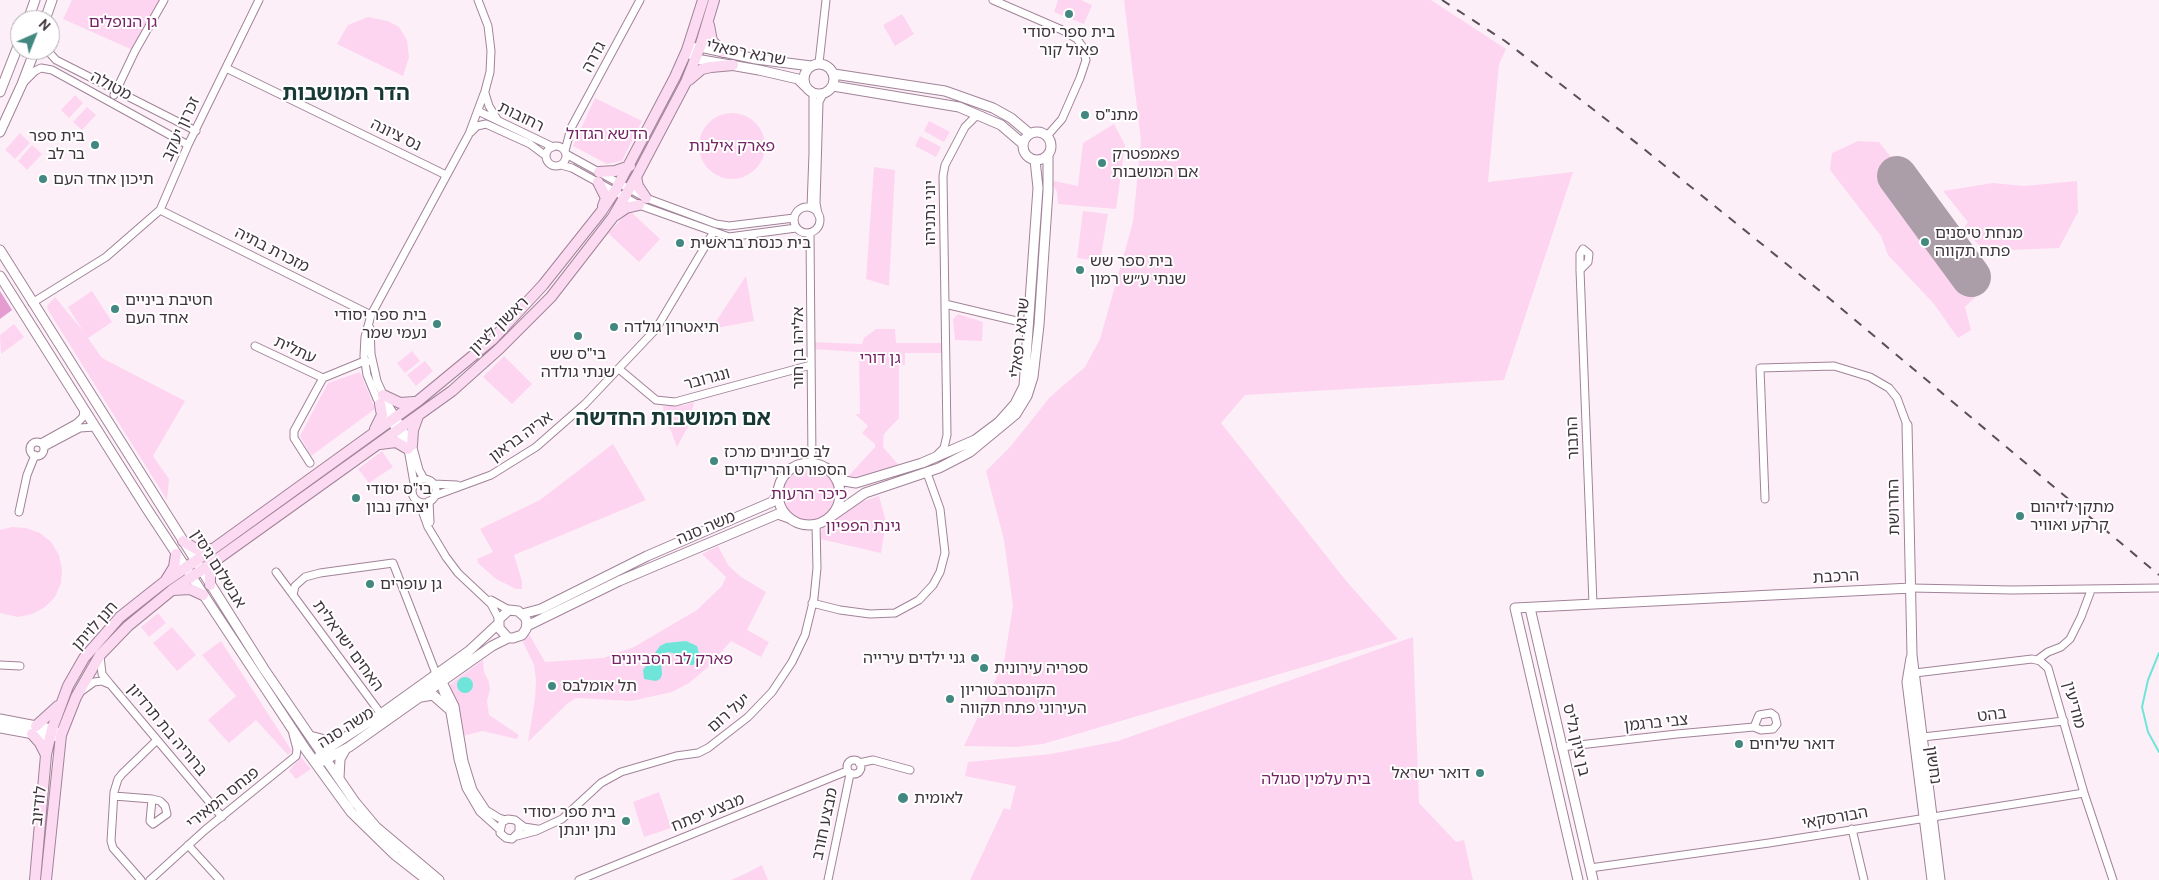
<!DOCTYPE html>
<meta charset="utf-8">
<style>
body{margin:0}
#map{position:relative;width:2159px;height:880px;overflow:hidden;background:#fdeff8;font-family:Cabin,sans-serif}
canvas{display:block}
.north{position:absolute;left:10px;top:10px;width:50px;height:50px;box-sizing:border-box;background:#fff;border:1px solid #b3aeb1;border-radius:50%;rotate:44deg;font-size:14px;font-weight:700;line-height:20px;text-align:center;color:#40343d}
.north::after{content:'';display:block;margin:auto;width:18px;height:22px;background:#428880;clip-path:polygon(50% 0,100% 100%,50% 72%,0 100%)}
</style>
<div id="map">
<canvas width="2159" height="880"></canvas>
<div class="north">N</div>
</div>
<script>
const g = document.querySelector('canvas').getContext('2d');
g.lineJoin = 'round';
function paint(path, color) { g.fillStyle = color; g.fill(path, 'evenodd'); }
const poly = rows => new Path2D(rows.map(r => 'M' + r).join(''));
function strokePath(path, color, width, dash) { g.strokeStyle = color; g.lineWidth = width; g.lineCap = dash ? 'butt' : 'round'; g.setLineDash(dash || []); g.stroke(path); }
function write(font, color, halo, rows, align = 'center') {
  g.font = font + ' Cabin,"Noto Sans Hebrew",sans-serif'; g.lineWidth = 4; g.setLineDash([]); g.textBaseline = 'middle'; g.strokeStyle = halo; g.fillStyle = color; for (const [text, x, y, turn = 0] of rows) {
    g.save(); g.translate(x, y); g.rotate((+turn || 0) * Math.PI / 180); g.textAlign = isNaN(turn) ? turn : align; if (halo) g.strokeText(text, 0, 0); g.fillText(text, 0, 0); g.restore();
  }
}
const green = poly([
 [72,0,162,0,135,51,63,19],
 [1058,0,1081,0,1092,5,1084,24,1054,12],
 [1124,0,1431,0,1506,49,1499,64,1488,182,1573,172,1504,380,1245,395,1221,423,1347,582,1398,639,1043,744,1016,747,964,746,1004,662,1013,606,1004,540,986,471,1011,446,1050,397,1085,367,1100,339,1133,222,1141,141],
 [902,14,914,34,895,46,883,25],
 [368,17,388,21,399,27,407,40,409,57,403,76,337,44,348,25],
 [75,95,83,103,69,118,61,110],
 [595,98,642,121,622,161,607,164,573,146],
 [87,107,96,115,82,130,73,122],
 '699 146a33 33 0 1 1 66 0a33 33 0 1 1-66 0Z',
 [929,121,950,132,944,142,924,131],
 [1114,124,1125,145,1116,209,1058,204,1057,192,1053,185,1054,181,1078,186,1083,143],
 [20,133,30,143,15,159,5,150],
 [920,136,941,147,936,157,915,146],
 [1858,141,1879,142,1894,161,1907,164,1939,208,1947,211,1955,230,1983,263,1989,283,1965,307,1971,330,1958,338,1934,304,1888,255,1881,236,1830,170,1832,153],
 [32,145,42,154,27,170,18,161],
 [874,167,895,170,889,286,866,279],
 [2077,181,2078,212,2059,248,1984,251,1964,228,1968,222,1943,191,1993,183,2024,186],
 [630,211,660,239,639,262,608,233],
 [1083,211,1108,214,1100,261,1077,258],
 [746,276,754,321,711,329],
 [92,291,112,322,88,338,102,358,185,401,153,456,169,479,167,500,48,310,47,306,55,297,83,331,68,307],
 [958,314,983,322,982,341,955,340,953,319],
 [14,324,24,337,1,354,0,335],
 [876,329,895,329,896,343,945,343,946,353,905,353,905,365,899,365,899,418,884,434,883,447,902,469,844,481,875,447,875,444,862,433,868,426,855,414,860,414,859,352,811,349,811,342,862,344,864,338],
 [412,351,420,361,405,373,397,363],
 [504,356,532,384,512,404,483,377],
 [425,361,433,371,416,386,407,375],
 [360,372,375,409,311,456,300,436,328,383],
 [694,402,689,425,677,447,671,431,665,423,663,406,685,405],
 [613,444,646,500,514,555,522,581,522,589,516,589,496,579,478,563,477,559,493,552,480,529,540,500],
 [382,451,393,467,369,483,358,469],
 '781 494a28 28 0 1 1 56 0a28 28 0 1 1-56 0Z',
 [879,496,886,522,881,553,820,539,822,527,839,517,855,504],
 [12,527,26,528,40,533,51,542,59,555,62,569,61,583,55,597,45,607,32,614,18,617,0,613,0,530],
 [718,546,728,565,741,577,766,592,747,630,769,642,761,657,731,641,707,668,689,683,672,692,631,701,576,698,568,703,528,742,535,699,536,680,534,665,523,642,526,629,545,662,603,658,634,647,697,610,722,586,726,577,702,554],
 [158,613,166,623,149,637,141,627],
 [172,627,196,655,177,671,153,643],
 [1413,637,1419,803,1456,842,1464,840,1473,880,970,880,1004,808,1010,810,1016,786,965,776,968,762,1051,754,1118,741],
 [221,641,292,751,288,755,256,720,229,743,208,720,236,696,202,655],
 [483,660,484,672,489,682,490,689,487,701,489,715,519,735,517,739,482,731,463,736,460,720,449,686,453,682],
 [299,755,311,769,296,779,289,771,298,760],
 [659,792,671,828,644,837,633,802],
 [762,865,768,880,731,880,747,873]
]);
const forest = poly([
 [0,291,12,310,0,319]
]);
const water = poly([
 [686,641,697,646,700,657,697,662,693,665,685,665,673,653,667,652,661,657,662,675,660,679,656,681,644,679,643,670,660,646,666,643],
 '457 685a8 8 0 1 1 16 0a8 8 0 1 1-16 0Z'
]);
const stream = poly([
 [2159,653,2148,680,2142,707,2148,732,2159,752]
]);
const runway = poly([
 [1897,176,1971,277]
]);
const minor = poly([
 [993,0,1062,30,1077,39,1082,46,1086,60,1080,78,1062,119,1047,136],
 [47,50,56,60,196,131],
 [819,63,826,0],
 [226,68,446,175],
 [24,82,35,71,41,68,52,70,188,145],
 [485,93,489,106,497,119],
 [114,95,135,51,164,0],
 [478,111,553,147],
 [471,132,477,126,486,124,530,144,546,156],
 '546 156a10 10 0 1 1 20 0a10 10 0 1 1-20 0Z',
 [565,151,571,128,640,0],
 [566,154,646,198,716,224,729,226,794,218],
 [561,165,572,168,639,205,729,237,796,228],
 '794 220a13 13 0 1 1 26 0a13 13 0 1 1-26 0Z',
 [811,208,813,153,813,93],
 [160,210,371,315],
 [818,214,816,203,819,102,823,94],
 [810,233,812,462],
 [1580,270,1588,262,1589,254,1583,249,1580,254,1580,270,1593,604],
 [32,303,106,257,160,210,188,145,259,0],
 [945,304,1029,324],
 [370,328,371,354,377,381,386,401,412,444,419,470,424,479],
 [255,346,323,378],
 [619,369,656,400,675,402,811,365],
 '30 449a7 7 0 1 1 14 0a7 7 0 1 1-14 0Z',
 [41,443,77,423,83,417,84,410],
 [44,447,80,428,95,427],
 [938,454,944,448,947,435,943,176,945,165,965,127,975,117,982,116],
 [310,463,294,438,294,431,323,378,362,362,367,362],
 '412 491a12 12 0 1 1 24 0a12 12 0 1 1-24 0Z',
 [414,483,408,449,377,399,367,375,364,356,365,337,371,315,469,134,485,91,490,72,491,51,488,26,478,0],
 [433,484,457,485],
 [434,496,491,475,536,447,585,404,656,329,713,233],
 [1765,499,1760,368,1834,366,1870,377,1889,388,1897,398,1907,425],
 [429,501,430,522],
 [419,502,428,527,446,557,458,573,491,604,499,619],
 [19,512,27,475,35,455],
 [276,572,381,714],
 [1911,588,2012,590,2159,588],
 [293,595,295,586,305,577,320,573,393,563,449,707,458,759,466,788,480,812,499,829],
 [491,600,509,610],
 [812,603,840,610,870,614,895,613,919,600,933,585,940,572,945,553,940,509,927,473],
 [100,656,102,674,110,684,222,817],
 [2037,660,2048,652,2061,647,2070,639,2081,617,2090,593],
 [0,665,20,666],
 [1915,673,2032,659,2040,661,2048,668,2084,793,2113,880],
 [440,676,455,706,464,761,473,790,486,810,499,818,506,820],
 [83,690,94,682,102,681,109,684],
 [1923,737,2064,721],
 [1561,747,1677,734,1754,727,1761,730,1773,729,1777,724,1775,716,1771,713,1759,715,1754,727],
 '847 767a7 7 0 1 1 14 0a7 7 0 1 1-14 0Z',
 [859,763,873,760,910,770],
 [114,796,152,799,160,801,165,806,167,814,153,824,150,821,152,799],
 [519,825,519,832,512,839,506,838,500,833,502,822,508,819,515,820,524,827,537,829],
 [1852,829,1864,880],
 [517,836,536,831,562,819,601,783,621,772,676,756,698,753,708,748,748,717,772,692,792,662,805,635,814,598,817,568,816,525],
 [188,845,220,880],
 [1590,868,1769,843,2084,793],
 [141,880,113,848,111,841,114,792,118,779,122,774,157,740],
 [150,880,205,830,296,756,297,749,293,734],
 [579,880,847,771],
 [828,880,850,774]
]);
const tertiary = poly([
 [28,20,35,0],
 [45,20,52,0],
 [694,48,700,47,756,59,811,66],
 [690,53,696,59,759,70,798,79,806,87],
 '804 79a15 15 0 1 1 30 0a15 15 0 1 1-30 0Z',
 [834,74,945,91,993,108,1011,118,1030,134],
 [833,86,959,107,1001,125,1023,144],
 [0,92,20,41],
 [0,132,22,84,35,50],
 '1023 146a14 14 0 1 1 28 0a14 14 0 1 1-28 0Z',
 [0,250,264,669,355,802,376,827,439,880],
 [0,276,147,509,306,750,351,812,395,855,427,880],
 [1907,425,1912,655,1940,880],
 '778 494a31 31 0 1 1 62 0a31 31 0 1 1-62 0Z',
 [835,476,844,481,856,483,922,463,975,440,999,422,1015,404,1024,386,1038,188,1035,160],
 [832,516,865,493,939,468,970,452,1016,414,1027,396,1033,377,1039,325,1048,191,1048,155],
 [1530,608,1593,880],
 [522,614,541,609,647,556,772,502,778,495],
 [527,626,619,581,778,514,789,518],
 [1911,658,1907,682,1932,880],
 [421,697,433,695,449,709],
 [0,719,52,729,61,735],
 [0,728,50,737,56,736],
 [310,736,336,743],
 [319,757,321,753,381,714,469,651,498,624],
 [323,761,349,747,492,646,508,638,513,638,522,635,526,629,527,622,525,617,518,611,509,610,499,619,499,628,508,638],
 [339,778,340,759,345,750],
 [1578,880,1515,608,1911,588]
]);
const secondary = poly([
 [709,25,712,41,723,52],
 [689,80,702,69,711,67,733,65],
 [599,172,615,171,630,166],
 [636,177,638,186,646,198],
 [598,182,606,198,603,206],
 [616,215,626,208,639,205],
 [383,395,400,403,414,402],
 [375,429,382,415,380,404],
 [380,444,396,442,408,449],
 [412,445,413,430,418,416],
 [183,541,196,549,212,549],
 [166,580,174,567,176,554],
 [210,585,210,573,216,560],
 [173,590,190,589,203,595],
 [36,726,58,706],
 [32,734,40,743,46,755],
 [35,880,46,755,52,729,68,686,84,658,120,617,163,583,213,549,418,401,492,340,543,285,601,212,615,191,675,77,687,50,703,0],
 [46,880,61,735,76,697,100,655,128,626,172,590,216,560,452,391,499,349,551,297,613,217,636,177,686,82,700,47,714,0]
]);
const rail = poly([
 [1442,0,1505,41,1639,145,1830,299,2159,575]
]);
const markers = [
 [1069,14,5,"#428880"],
 [1085,115,5,"#428880"],
 [95,145,5,"#428880"],
 [1102,163,5,"#428880"],
 [43,179,5,"#428880"],
 [1925,242,5,"#428880"],
 [680,243,5,"#428880"],
 [1080,270,5,"#428880"],
 [115,309,5,"#428880"],
 [437,324,5,"#428880"],
 [614,327,5,"#428880"],
 [578,336,5,"#428880"],
 [714,461,5,"#428880"],
 [356,498,5,"#428880"],
 [2020,516,5,"#428880"],
 [370,584,5,"#428880"],
 [975,658,5,"#428880"],
 [984,668,5,"#428880"],
 [552,686,5,"#428880"],
 [950,699,5,"#428880"],
 [1739,744,5,"#428880"],
 [1480,773,5,"#428880"],
 [903,798,6,"#428880"],
 [626,821,5,"#428880"]
];
const parkNames = [
 ["גן הנופלים",123,22],
 ["הדשא הגדול",607,134],
 ["פארק אילנות",732,146],
 ["גן דורי",880,358],
 ["כיכר הרעות",809,494],
 ["גינת הפפיון",863,526],
 ["פארק לב הסביונים",672,659],
 ["בית עלמין סגולה",1316,779]
];
const poiNames = [
 ["בית ספר יסודי",1069,32,"center"],
 ["פאול קור",1069,50,"center"],
 ["מתנ\"ס",1095,115],
 ["בית ספר",85,136,"right"],
 ["בר לב",85,154,"right"],
 ["פאמפטרק",1112,154],
 ["אם המושבות",1112,172],
 ["תיכון אחד העם",53,179],
 ["מנחת טיסנים",1935,233],
 ["פתח תקווה",1935,251],
 ["בית כנסת בראשית",690,243],
 ["בית ספר שש",1090,261],
 ["שנתי ע״ש רמון",1090,279],
 ["חטיבת ביניים",125,300],
 ["אחד העם",125,318],
 ["בית ספר יסודי",427,315,"right"],
 ["נעמי שמר",427,333,"right"],
 ["תיאטרון גולדה",624,327],
 ["בי\"ס שש",578,354,"center"],
 ["שנתי גולדה",578,372,"center"],
 ["לב סביונים מרכז",724,452],
 ["הספורט והריקודים",724,470],
 ["בי\"ס יסודי",366,489],
 ["יצחק נבון",366,507],
 ["מתקן לזיהום",2030,507],
 ["קרקע ואוויר",2030,525],
 ["גן עופרים",380,584],
 ["גני ילדים עירייה",965,658,"right"],
 ["ספריה עירונית",994,668],
 ["תל אומלבס",562,686],
 ["הקונסרבטוריון",960,690],
 ["העירוני פתח תקווה",960,708],
 ["דואר שליחים",1749,744],
 ["דואר ישראל",1470,773,"right"],
 ["לאומית",914,798],
 ["בית ספר יסודי",616,812,"right"],
 ["נתן יונתן",616,830,"right"]
];
const streetNames = [
 ["שרגא רפאלי",746,53,11],
 ["גדרה",594,57,-62],
 ["מטולה",111,86,28],
 ["רחובות",521,117,26],
 ["זכרון יעקב",181,129,-65],
 ["נס ציונה",396,135,26],
 ["יוני נתניהו",930,213,-90],
 ["מזכרת בתיה",272,250,27],
 ["ראשון לציון",499,326,-44],
 ["שרגא רפאלי",1020,338,-84],
 ["אליהו בן חור",798,348,-90],
 ["עתלית",295,350,25],
 ["ונגרובר",707,379,-15],
 ["אריה בראון",521,437,-36],
 ["התבור",1573,438,-92],
 ["החרושת",1894,507,-91],
 ["משה סנה",706,528,-23],
 ["אבשלום גיסין",218,569,58],
 ["הרכבת",1836,577,-3],
 ["חנן לויתן",95,626,-48],
 ["האחים ישראלית",348,646,54],
 ["מודיעין",2074,705,75],
 ["יעל רום",729,713,-41],
 ["בהט",1992,715,-7],
 ["צבי ברגמן",1656,723,-6],
 ["משה סנה",346,728,-32],
 ["ברוריה בת תרדיון",167,730,50],
 ["בן ציון גליס",1576,740,77],
 ["נחשון",1933,765,82],
 ["פנחס המאירי",223,798,-39],
 ["לודיוב",39,806,-84],
 ["מבצע יפתח",708,813,-22],
 ["הבורסקאי",1835,818,-10],
 ["מבצע חורב",825,824,-78]
];
const districtNames = [
 ["הדר המושבות",346,94],
 ["אם המושבות החדשה",673,419]
];
paint(green, '#fdd5f1');
paint(forest, '#e59dd1');
paint(water, '#6fe5d9');
strokePath(stream, '#6fe5d9', 2);
strokePath(runway, '#ac9ea8', 40);
strokePath(minor, '#a18398', 9);
strokePath(tertiary, '#a18398', 11);
strokePath(secondary, '#a18398', 12);
strokePath(minor, '#fff', 7);
strokePath(tertiary, '#fff', 9);
strokePath(secondary, '#fbdaf2', 10);
strokePath(rail, '#5a4e57', 2, [9, 9]);
for (const [x, y, r, color] of markers) { const dot = new Path2D(); dot.arc(x, y, r, 0, 2 * Math.PI); g.fillStyle = color; g.fill(dot); strokePath(dot, '#fff', 2); }
write('16px', '#762365', '#fff', parkNames);
write('16px', '#40343d', '#fff', poiNames, 'left');
write('16px', '#40343d', '#fff', streetNames);
write('bold 21px', '#173835', '#fff', districtNames);
</script>
